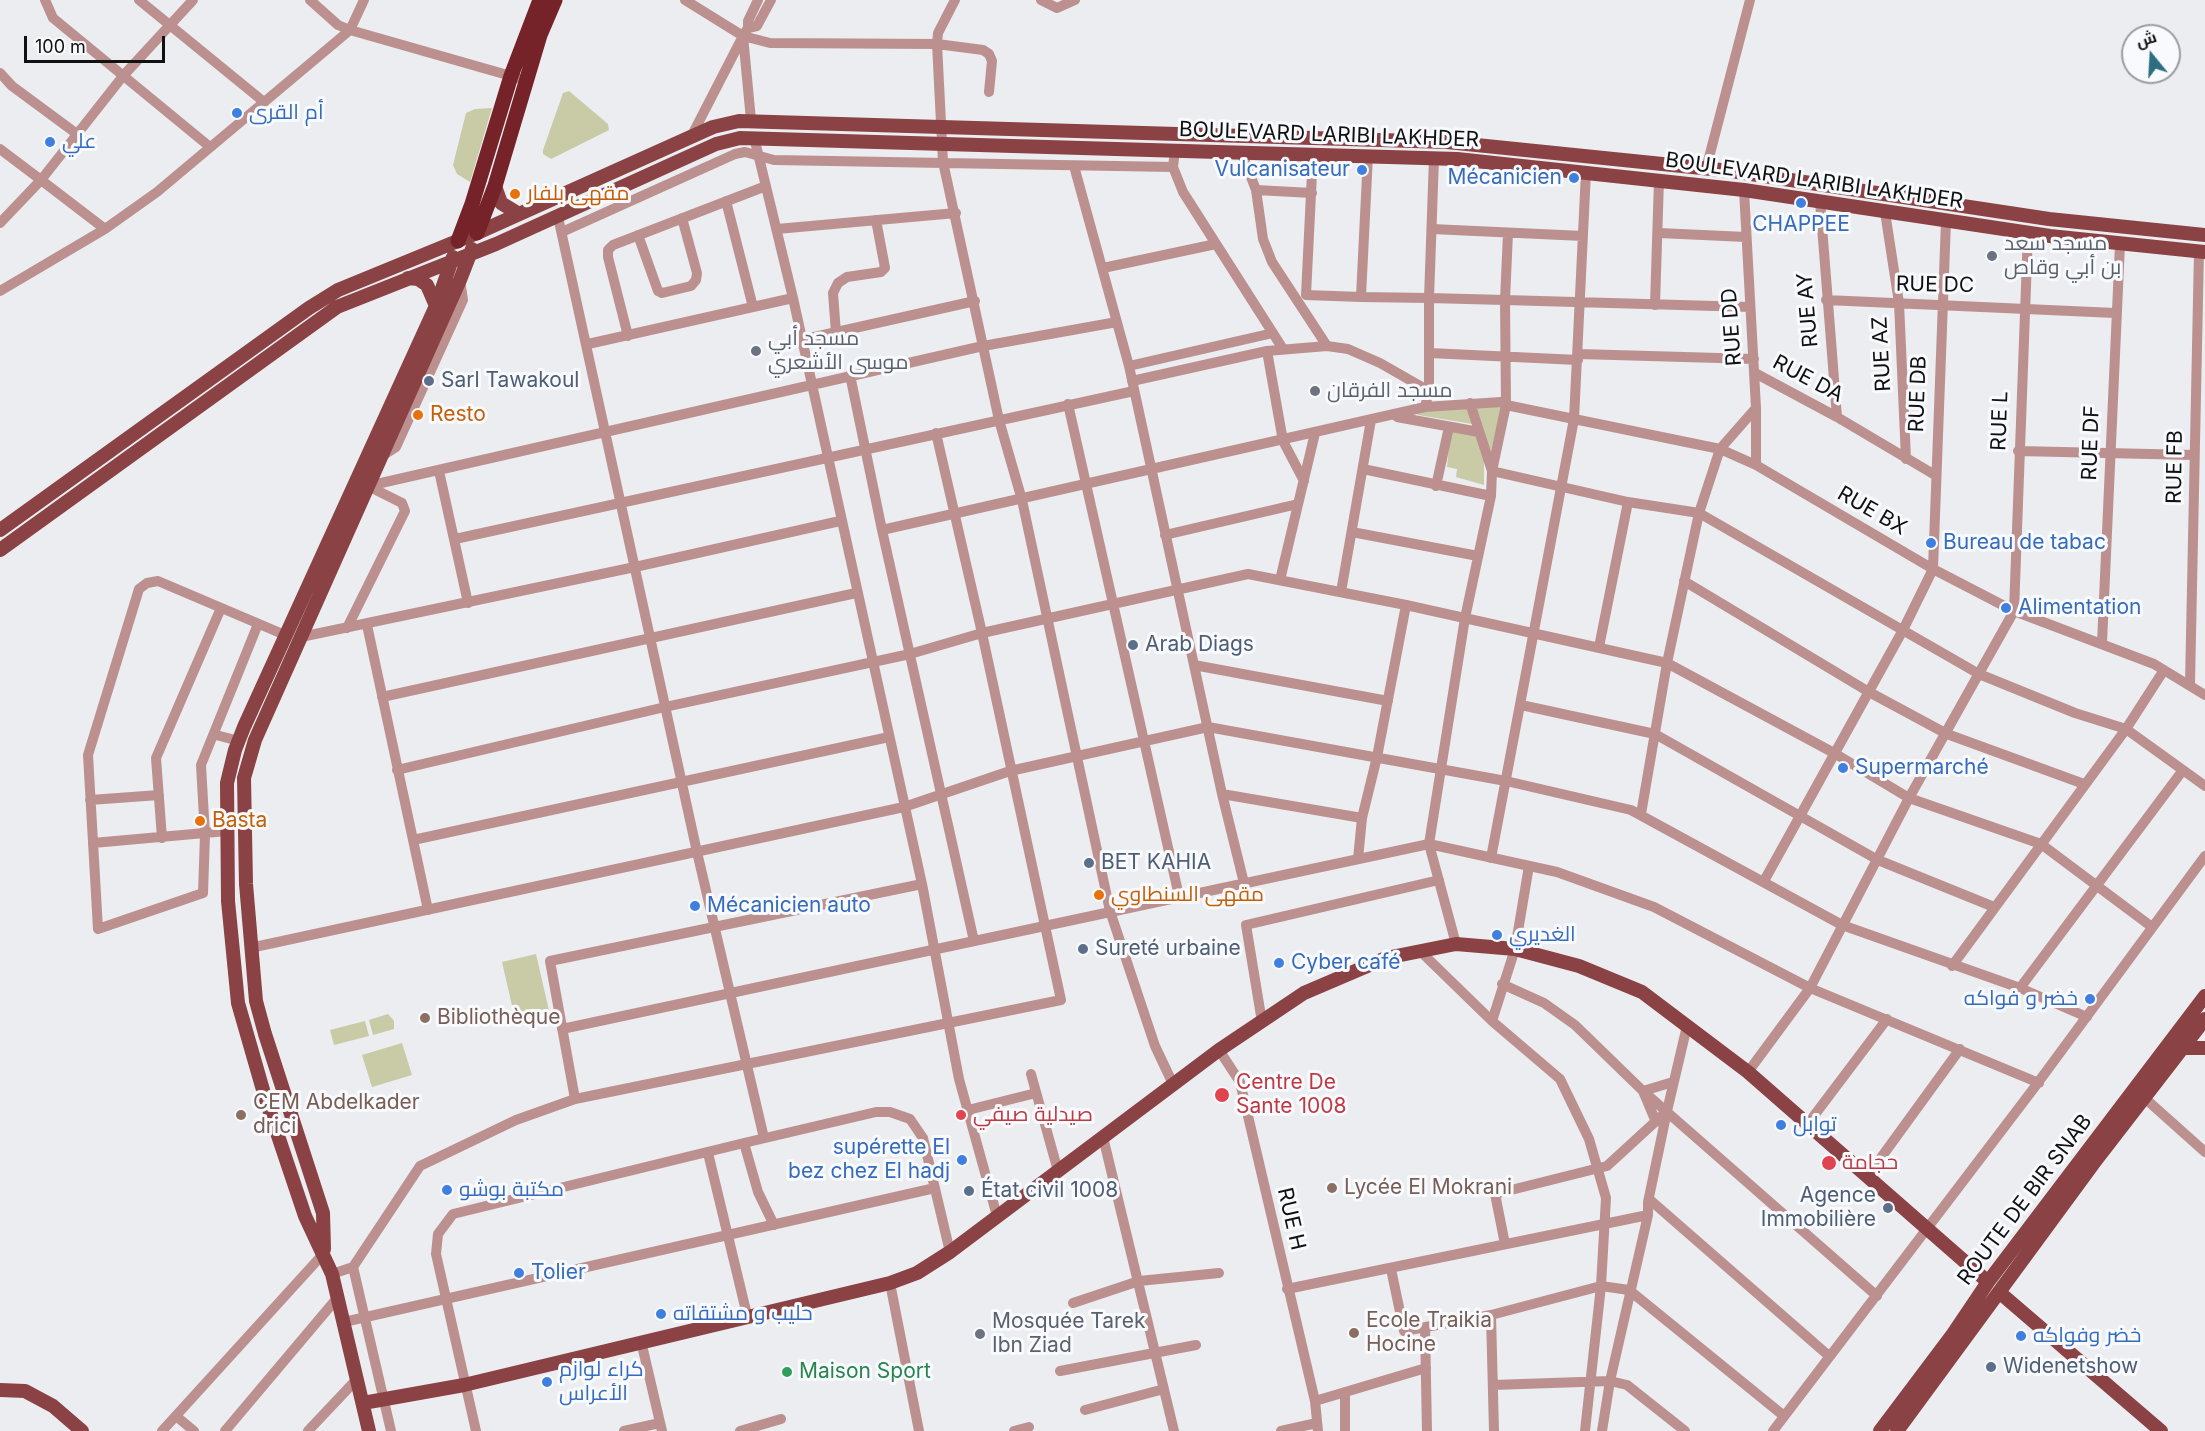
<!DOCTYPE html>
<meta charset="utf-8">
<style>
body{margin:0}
#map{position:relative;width:2205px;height:1431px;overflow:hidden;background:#ebedf0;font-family:Inter,Cairo,sans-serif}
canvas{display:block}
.north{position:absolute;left:2121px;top:24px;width:60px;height:60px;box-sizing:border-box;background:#f8fafd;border:2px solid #9b9d9f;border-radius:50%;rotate:342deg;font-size:16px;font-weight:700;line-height:24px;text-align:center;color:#101111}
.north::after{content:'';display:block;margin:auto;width:21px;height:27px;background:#2e6e82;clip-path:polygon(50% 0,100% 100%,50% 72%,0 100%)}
.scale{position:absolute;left:24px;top:36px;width:141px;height:27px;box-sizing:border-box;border:3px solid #101111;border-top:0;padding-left:8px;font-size:18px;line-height:21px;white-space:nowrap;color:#101111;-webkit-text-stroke:4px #f8fafd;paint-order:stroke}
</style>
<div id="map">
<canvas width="2205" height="1431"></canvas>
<div class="north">ش</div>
<div class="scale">100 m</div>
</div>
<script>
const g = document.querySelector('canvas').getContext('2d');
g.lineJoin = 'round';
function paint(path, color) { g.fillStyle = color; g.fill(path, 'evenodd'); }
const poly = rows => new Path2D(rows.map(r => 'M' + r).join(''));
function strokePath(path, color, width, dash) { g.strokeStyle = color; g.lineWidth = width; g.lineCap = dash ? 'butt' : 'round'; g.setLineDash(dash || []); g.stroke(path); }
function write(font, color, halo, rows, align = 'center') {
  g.font = font + ' Inter,Cairo,sans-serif'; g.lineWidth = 6; g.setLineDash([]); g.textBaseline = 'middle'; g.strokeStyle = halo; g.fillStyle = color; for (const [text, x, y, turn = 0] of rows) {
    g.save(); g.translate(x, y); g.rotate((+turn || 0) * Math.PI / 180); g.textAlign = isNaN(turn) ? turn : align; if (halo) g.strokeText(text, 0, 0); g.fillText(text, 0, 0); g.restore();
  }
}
const green = poly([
 [569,91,608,124,609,130,551,159,543,154,543,150,563,93],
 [492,108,470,182,457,174,453,165,466,113,475,109],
 [1468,404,1472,424,1418,415,1418,413],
 [1502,406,1490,455,1476,407],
 [1454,431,1476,433,1484,460,1484,485,1456,477,1457,469,1447,467,1450,435],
 [536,954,550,1015,516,1023,502,962],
 [388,1014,394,1021,394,1029,373,1035,369,1020],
 [365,1021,369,1036,334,1045,330,1030],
 [402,1043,412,1075,372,1087,362,1055]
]);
const minor = poly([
 [45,0,53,18,210,147],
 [139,0,264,102],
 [364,0,350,30,518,78],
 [685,0,743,36,770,43,937,44,983,50,989,54,992,61,989,92],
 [955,0,938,33,937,44,943,162,999,420,1022,500,1110,911,1155,1046,1173,1084],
 [1041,0,1057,8,1075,0],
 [748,28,748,21,758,0],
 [743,36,751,120],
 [0,73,12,86,77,134],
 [691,137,743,36,748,28,757,26,771,0],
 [754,137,793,298,922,884,959,1079,997,1216],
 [0,149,41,180,0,223],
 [1241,151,1256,190,1263,239,1272,262,1327,346],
 [1313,153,1306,295,1361,297],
 [1368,155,1361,297,1429,298,1429,391,1425,407],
 [1434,158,1429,298,1505,300,1508,233],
 [1074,166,1129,366,1222,794,1362,818],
 [1173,167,1183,192,1283,349],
 [1706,169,1750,0],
 [1256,190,1312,193],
 [726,201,753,307],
 [1820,201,1837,417],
 [1885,212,1899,303,1906,459],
 [558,217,697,852,764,1138],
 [105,229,41,180,123,76,193,0],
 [777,229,956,213],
 [1432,229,1583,236],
 [562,232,735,154,745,152,774,160,1173,167,1175,150],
 [1659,233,1746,237],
 [638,235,658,291,662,293,691,286,696,280,697,273,682,218],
 [1103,268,1216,244],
 [0,291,105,229,157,192,350,30,338,25,310,0],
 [1826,300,2115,313],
 [1655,305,1659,180],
 [836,333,833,293,838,283,847,277,881,272,885,268,876,220],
 [628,336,608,257,608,250,613,245,766,186],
 [801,340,975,301],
 [588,344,793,298],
 [1267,351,1283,441,1304,481],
 [1429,353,1578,360],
 [1579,354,1754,359],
 [1129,366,1273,333],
 [1755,373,1837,417,1935,475],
 [850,375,882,530,1425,407,1501,402,1506,405,1720,449,1756,465,1933,569,2014,611,2154,664,2205,695],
 [1132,381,1267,351,1327,346,1348,349,1380,363,1429,391],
 [1470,403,1492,471,1628,502,1699,513,1979,674,2075,713,2126,729,2205,786],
 [1068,404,1179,896],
 [1756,408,1756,465],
 [1397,417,1479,432],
 [2018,451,2194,455],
 [382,456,396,447,463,300,460,280],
 [1363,469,1491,496],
 [439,471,468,603],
 [368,486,983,346,1117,322],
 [1436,486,1449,427],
 [882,530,974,941],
 [1352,532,1478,556],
 [1165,535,1298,504],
 [455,539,1134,391],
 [1280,580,1315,433],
 [1684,581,1869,692,1947,734,2084,784],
 [1341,592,1371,420],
 [258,624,201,765,205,835,203,893,98,929,88,755,139,589,147,583,158,581,285,635],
 [367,625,428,910],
 [347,628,405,511,402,503,368,486],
 [301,637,635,567,840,521],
 [2102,643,2120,244],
 [1599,647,1628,502],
 [1194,665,1388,701],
 [2190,684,2199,251],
 [382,697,856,593],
 [1521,705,1655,734,1878,860,1994,907],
 [216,735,239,741],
 [397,770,665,707,910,654,982,633,1248,574,1406,605,1667,663,1834,753,1909,798,2041,844,2152,927],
 [1222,794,1244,883],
 [90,800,159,795],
 [1641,814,1667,663,1699,513,1720,449,1756,408,1744,190],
 [162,838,156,758,221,608],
 [413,840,889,737],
 [93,843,227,831],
 [1491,858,1574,419,1586,172],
 [1358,859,1362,818,1377,757,1406,605],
 [1764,881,1903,630,1933,569,1946,221],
 [1456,944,1429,844,1465,618,1491,496,1492,471,1506,405,1505,300,1750,307],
 [250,948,904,807,1010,771,1208,727,1506,781,1631,810,1842,925,2020,988,2087,1017],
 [1420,951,1492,1021,1560,1079,1589,1139,1606,1198,1601,1286,1585,1431],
 [1952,966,2126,729,2164,670],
 [1502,984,1544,1003,1575,1025,1643,1091,1877,1296],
 [2020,988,2183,770],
 [1492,1021,1515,949,1529,866],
 [1262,1022,1246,925,1439,880],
 [562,1029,1429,844,1557,872,1654,907,1810,988,2039,1083],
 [1219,1050,1240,1082,1315,1401,1318,1431],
 [1748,1072,1810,988,1909,798,2014,611,2028,232],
 [1031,1074,1058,1171],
 [2139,1093,2205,1152],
 [575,1099,550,961,922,884],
 [968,1110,1036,1093],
 [1656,1122,1643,1091,1673,1082],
 [1807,1125,1887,1019],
 [1103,1137,1174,1431],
 [744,1143,758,1192,774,1225],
 [708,1153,747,1315],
 [1867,1177,1960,1049],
 [1649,1199,1829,1356],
 [1505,1244,1495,1194,1607,1166,1667,1111],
 [353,1267,420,1166,516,1120,575,1099,1061,1000,982,633,936,433],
 [1391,1269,1404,1331,1491,1315,1601,1286,1629,1290,1784,1416],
 [332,1274,353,1267,391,1431],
 [890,1283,919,1431],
 [1287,1289,1648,1215],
 [1073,1303,1139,1281,1219,1273],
 [1491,1315,1494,1431],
 [344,1322,935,1188],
 [1425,1328,1427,1431],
 [641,1341,662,1431],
 [1060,1371,1196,1345],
 [1493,1385,1610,1381,1627,1385,1685,1431],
 [1345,1392,1345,1431],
 [1315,1401,1426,1368],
 [1085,1410,1164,1389],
 [176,1416,194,1431],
 [162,1431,324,1253],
 [225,1431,338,1297],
 [308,1431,357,1379],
 [476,1431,436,1254,438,1234,453,1214,744,1143,876,1112,890,1112,910,1119,923,1138,950,1252],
 [624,1431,660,1423],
 [740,1431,781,1419],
 [1014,1431,1029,1427],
 [1281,1431,1317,1423],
 [1602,1431,1610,1381,1648,1215,1648,1202,1667,1111,1687,1026],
 [1773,1431,2034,1088,2205,856]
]);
const major = poly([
 [495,186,501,203,519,214],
 [408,278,418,279,427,285,436,306],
 [0,530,309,308,338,290,477,233,713,127,739,121,1447,142,1731,171,2049,219,2205,235],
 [0,550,337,307,496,244,716,144,740,138,1457,159,1744,190,2050,236,2205,252],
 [2177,1048,2205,1048],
 [324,1249,323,1213,265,1034,256,1001,246,884,244,778,255,740,460,280,472,249],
 [1999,1292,2161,1431],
 [0,1390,25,1391,53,1406,82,1431],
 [363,1403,464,1385,890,1283,917,1273,950,1252,1219,1050,1304,993,1386,958,1456,944,1515,949,1579,966,1642,992,1748,1072,1988,1282],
 [369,1431,332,1274,305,1216,265,1097,238,1003,228,901,227,783,235,750,244,727,436,306,453,257],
 [1880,1431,1953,1334,1988,1282,2205,996],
 [1897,1431,2093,1164,2205,1019]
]);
const highway = poly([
 [477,233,495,186,540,35,555,0],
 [458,241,472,204,511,76,540,0]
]);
const markers = [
 [237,113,6,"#3f7fe0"],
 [50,142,6,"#3f7fe0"],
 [1362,170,6,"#3f7fe0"],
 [1574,178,6,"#3f7fe0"],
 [515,194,6,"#e8710a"],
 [1801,203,6,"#3f7fe0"],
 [1992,256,6,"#6b7280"],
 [756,351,6,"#6b7280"],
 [429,381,6,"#5c6f8a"],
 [1315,391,6,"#6b7280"],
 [418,415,6,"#e8710a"],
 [1931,543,6,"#3f7fe0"],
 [2006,608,6,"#3f7fe0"],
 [1133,645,6,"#5c6f8a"],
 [1843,768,6,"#3f7fe0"],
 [200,821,6,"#e8710a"],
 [1089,863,6,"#5c6f8a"],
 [1099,895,6,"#e8710a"],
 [695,906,6,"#3f7fe0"],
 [1497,935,6,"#3f7fe0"],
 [1083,949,6,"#5c6f8a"],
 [1279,963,6,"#3f7fe0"],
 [2090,999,6,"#3f7fe0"],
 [425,1018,6,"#8d6e63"],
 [1222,1095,8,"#e0444e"],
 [241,1115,6,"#8d6e63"],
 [961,1115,6,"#e0444e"],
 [1781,1125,6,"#3f7fe0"],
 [962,1160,6,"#3f7fe0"],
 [1829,1163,8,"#e0444e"],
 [1332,1188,6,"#8d6e63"],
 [447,1190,6,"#3f7fe0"],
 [969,1191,6,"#5c6f8a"],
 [1888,1208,6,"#5c6f8a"],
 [519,1273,6,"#3f7fe0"],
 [661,1314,6,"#3f7fe0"],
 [1354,1333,6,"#8d6e63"],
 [980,1334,6,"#6b7280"],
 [2021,1336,6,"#3f7fe0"],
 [1991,1367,6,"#5c6f8a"],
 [787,1372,6,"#2e9e5b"],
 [547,1382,6,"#3f7fe0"]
];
const shopNames = [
 ["أم القرى",249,113],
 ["علي",62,142],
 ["Vulcanisateur",1350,170,"right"],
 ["Mécanicien",1562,178,"right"],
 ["CHAPPEE",1801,225,"center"],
 ["Bureau de tabac",1943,543],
 ["Alimentation",2018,608],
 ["Supermarché",1855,768],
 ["Mécanicien auto",707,906],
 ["الغديري",1509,935],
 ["Cyber café",1291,963],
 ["خضر و فواكه",2078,999,"right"],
 ["توابل",1793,1125],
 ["supérette El",950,1148,"right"],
 ["bez chez El hadj",950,1172,"right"],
 ["مكتبة بوشو",459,1190],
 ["Tolier",531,1273],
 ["حليب و مشتقاته",673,1314],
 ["خضر وفواكه",2033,1336],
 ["كراء لوازم",559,1370],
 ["الأعراس",559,1394]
];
const streetNames = [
 ["BOULEVARD LARIBI LAKHDER",1329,135,2],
 ["BOULEVARD LARIBI LAKHDER",1814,181,8],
 ["RUE DC",1935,285,1],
 ["RUE AY",1808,310,-95],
 ["RUE DD",1732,327,-94],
 ["RUE AZ",1882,354,-93],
 ["RUE DA",1808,379,28],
 ["RUE DB",1918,394,-88],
 ["RUE L",2000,421,-88],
 ["RUE DF",2091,443,-88],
 ["RUE FB",2175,467,-89],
 ["RUE BX",1872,511,30],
 ["ROUTE DE BIR SNAB",2025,1200,-53],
 ["RUE H",1291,1219,77]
];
const foodNames = [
 ["مقهى بلفار",527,194],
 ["Resto",430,415],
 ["Basta",212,821],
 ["مقهى السنطاوي",1111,895]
];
const worshipNames = [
 ["مسجد سعد",2004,244],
 ["بن أبي وقاص",2004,268],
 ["مسجد أبي",768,339],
 ["موسى الأشعري",768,363],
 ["مسجد الفرقان",1327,391],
 ["Mosquée Tarek",992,1322],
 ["Ibn Ziad",992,1346]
];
const serviceNames = [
 ["Sarl Tawakoul",441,381],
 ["Arab Diags",1145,645],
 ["BET KAHIA",1101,863],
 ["Sureté urbaine",1095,949],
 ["État civil 1008",981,1191],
 ["Agence",1876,1196,"right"],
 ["Immobilière",1876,1220,"right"],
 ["Widenetshow",2003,1367]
];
const educationNames = [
 ["Bibliothèque",437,1018],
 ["CEM Abdelkader",253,1103],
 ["drici",253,1127],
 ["Lycée El Mokrani",1344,1188],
 ["Ecole Traikia",1366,1321],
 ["Hocine",1366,1345]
];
const healthNames = [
 ["Centre De",1236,1083],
 ["Sante 1008",1236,1107],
 ["صيدلية صيفي",973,1115],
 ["حجامة",1842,1163]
];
const leisureNames = [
 ["Maison Sport",799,1372]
];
paint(green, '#c8cba6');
strokePath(minor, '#bb908f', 10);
strokePath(major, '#8a4244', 14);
strokePath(highway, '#762229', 15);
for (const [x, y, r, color] of markers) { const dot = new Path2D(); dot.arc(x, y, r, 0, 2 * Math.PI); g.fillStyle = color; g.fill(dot); strokePath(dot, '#f8fafd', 2); }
write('21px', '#366cbe', '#f8fafd', shopNames, 'left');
write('21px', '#101111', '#f8fafd', streetNames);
write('21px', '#c56008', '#f8fafd', foodNames, 'left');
write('21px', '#5b616d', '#f8fafd', worshipNames, 'left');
write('21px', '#4e5e75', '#f8fafd', serviceNames, 'left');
write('21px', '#785e54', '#f8fafd', educationNames, 'left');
write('21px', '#be3a42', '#f8fafd', healthNames, 'left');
write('21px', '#27864d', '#f8fafd', leisureNames, 'left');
</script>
